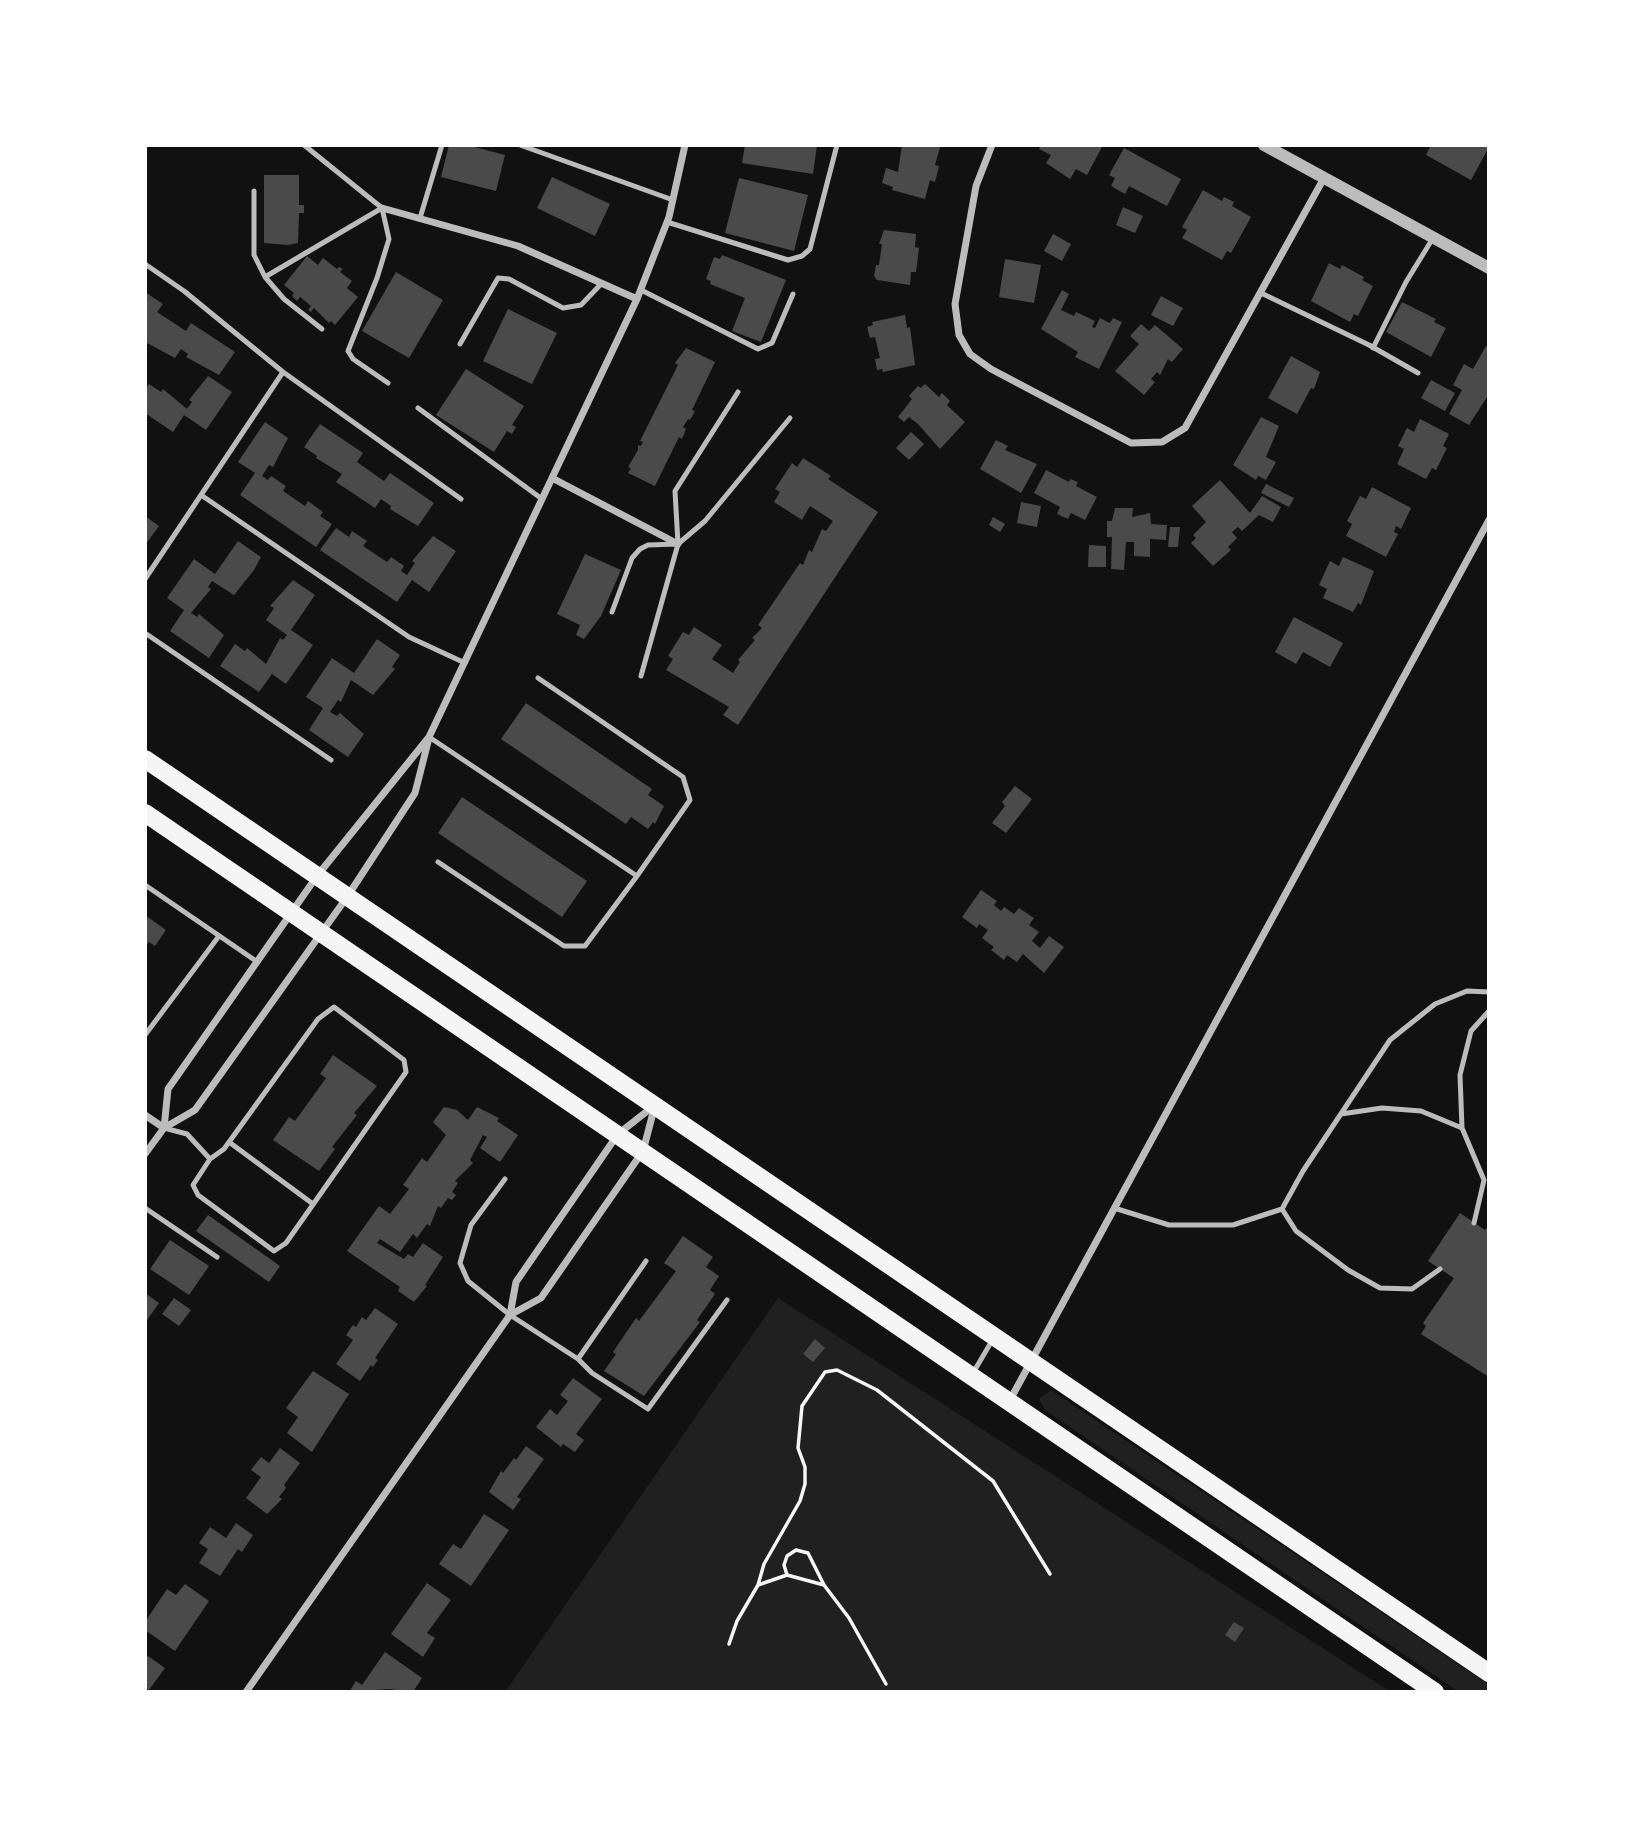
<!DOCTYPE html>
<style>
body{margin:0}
#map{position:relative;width:1634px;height:1837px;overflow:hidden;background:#111;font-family:"Noto Sans",sans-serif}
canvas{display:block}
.frame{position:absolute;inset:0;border:147px solid #fff;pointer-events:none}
</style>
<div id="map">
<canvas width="1634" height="1837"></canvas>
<div class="frame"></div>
</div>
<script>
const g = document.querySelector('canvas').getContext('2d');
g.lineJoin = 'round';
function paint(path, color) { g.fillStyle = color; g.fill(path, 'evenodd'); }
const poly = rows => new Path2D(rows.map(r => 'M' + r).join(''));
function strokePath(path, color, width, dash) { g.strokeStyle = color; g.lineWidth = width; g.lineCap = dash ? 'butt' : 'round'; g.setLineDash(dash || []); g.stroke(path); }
const green = poly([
 [778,1298,1391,1692,505,1692],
 [1051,1390,1489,1685,1489,1692,1459,1692,1045,1410,1039,1399]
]);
const building = poly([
 [449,145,467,145,505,155,496,191,441,177],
 [745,145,817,145,813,174,742,163],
 [902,145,940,147,935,165,939,166,935,182,930,180,925,199,892,190,893,187,882,183,886,168,898,172],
 [1041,145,1103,145,1087,175,1076,169,1070,179,1046,163,1051,155,1039,149],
 [1431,145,1489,145,1489,147,1471,180,1426,155],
 [1124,148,1181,179,1167,206,1129,186,1125,194,1111,186,1115,178,1109,175],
 [264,175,299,175,299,205,304,205,304,213,299,213,298,243,288,245,264,243],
 [552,177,610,204,595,236,537,208],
 [739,178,808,195,794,251,725,233],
 [1203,190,1222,201,1224,197,1234,202,1232,206,1251,217,1231,253,1227,251,1222,260,1182,238,1187,230,1182,227],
 [1123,207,1143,216,1135,233,1116,225],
 [884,230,916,234,915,247,919,248,916,272,911,272,910,285,877,280,874,276,876,265,879,265,882,244,879,244],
 [1053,234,1071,244,1062,261,1044,251],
 [722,255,786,280,761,342,732,331,745,298,710,284,711,281,706,279,714,257,720,259],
 [307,256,318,265,323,258,337,269,339,267,343,269,340,272,352,281,347,288,358,297,335,325,331,321,329,323,314,308,311,312,308,310,311,306,300,297,297,301,292,296,294,293,284,285],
 [1005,259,1041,265,1034,303,999,297],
 [1329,263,1340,269,1342,265,1364,277,1362,280,1373,286,1358,316,1354,314,1350,322,1311,301],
 [396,272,443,300,409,358,362,331],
 [1062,290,1069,294,1061,310,1074,316,1076,312,1095,321,1092,327,1095,328,1100,318,1110,323,1113,318,1122,322,1099,369,1075,357,1078,352,1041,329],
 [145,292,163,304,157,312,186,331,191,323,235,352,219,375,186,357,188,354,181,349,175,358,147,343],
 [1161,296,1183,308,1173,326,1151,315],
 [1402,302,1436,319,1434,322,1446,328,1431,357,1386,332],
 [508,309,557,333,532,384,483,361],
 [905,315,907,328,910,327,915,365,883,372,882,369,877,370,875,359,880,358,875,337,870,338,867,327,873,325,872,322],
 [1141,324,1149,331,1155,325,1183,349,1172,362,1168,359,1160,375,1157,372,1151,379,1155,382,1144,395,1115,371,1139,344,1130,336],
 [1486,346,1489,348,1489,394,1469,425,1449,414,1462,390,1453,385,1464,364,1473,369],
 [686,348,715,362,692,410,695,411,690,420,688,419,683,427,686,429,682,439,679,437,655,486,628,473,631,468,628,467,638,450,638,445,641,446,643,442,640,441,678,365,675,363],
 [1291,356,1320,372,1314,389,1311,388,1297,414,1268,398],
 [466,369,524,406,512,425,516,427,512,434,507,431,494,452,436,415],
 [208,376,232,392,206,430,184,415,173,432,145,413,145,390,149,384,161,392,163,389,187,409,192,402,189,400],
 [1431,380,1455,393,1445,411,1421,398],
 [925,384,939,397,942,393,950,401,947,405,965,422,940,449,918,424,909,417,904,422,898,417,912,399,909,396,918,386,921,388],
 [1261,417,1279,426,1266,457,1276,462,1266,480,1258,476,1256,480,1233,465],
 [1420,419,1449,434,1443,446,1447,448,1436,470,1432,468,1426,479,1397,464,1404,449,1398,446,1407,428,1414,432],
 [265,422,288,438,273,467,269,465,262,476,268,480,271,476,286,486,283,491,305,506,308,501,323,512,320,516,332,524,316,547,240,495,255,473,238,462],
 [320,424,363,453,357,462,384,481,390,473,434,503,418,526,390,509,391,506,381,499,375,508,336,482,342,474,316,458,317,456,304,447],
 [911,432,924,444,909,460,896,448],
 [996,440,1008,446,1005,450,1037,464,1021,493,980,469],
 [803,458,831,476,828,479,878,512,738,725,723,715,729,707,666,670,673,659,668,656,683,632,689,635,694,627,722,645,712,659,733,673,740,662,738,660,755,640,752,638,762,628,758,625,800,563,803,565,809,550,812,552,822,529,826,531,833,521,810,506,802,520,774,502,780,492,775,489,792,463,797,467],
 [1046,470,1069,482,1070,479,1078,482,1076,486,1097,497,1085,520,1071,513,1068,519,1057,514,1060,507,1034,493],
 [1220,480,1250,513,1262,496,1281,507,1273,522,1259,515,1242,531,1238,527,1232,532,1237,538,1228,547,1231,550,1213,566,1191,543,1196,538,1193,535,1206,522,1192,506],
 [1266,484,1294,498,1289,507,1261,493],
 [1372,487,1411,508,1401,529,1396,526,1394,532,1398,534,1386,557,1346,536,1352,524,1347,521,1360,496,1366,499],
 [1021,502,1041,506,1037,527,1017,523],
 [1115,508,1133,508,1132,517,1150,513,1151,524,1167,525,1166,540,1150,539,1150,557,1134,556,1134,542,1126,542,1124,570,1111,569,1112,537,1107,537,1107,521,1112,521],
 [145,516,159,526,145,545],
 [993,517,1005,524,1000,532,989,525],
 [1170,527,1180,527,1178,547,1168,547],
 [336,528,349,537,352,531,367,541,363,546,387,562,391,557,404,566,401,571,407,575,415,563,412,561,433,536,456,551,429,592,412,580,397,602,320,550],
 [238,541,261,557,254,570,234,595,212,581,208,587,211,589,191,613,197,617,199,614,224,635,209,658,170,631,184,610,167,598,194,559,215,574],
 [1089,545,1106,546,1106,567,1088,567],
 [585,554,621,570,601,616,584,639,576,635,580,625,557,614],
 [1343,557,1374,571,1361,605,1358,603,1353,612,1323,598,1327,589,1319,585,1330,561,1339,566],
 [293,580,315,595,291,630,313,645,286,684,272,674,259,692,220,666,235,644,245,651,247,648,266,664,280,638,283,640,287,635,266,620,274,608,270,606],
 [1294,617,1343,643,1330,667,1303,652,1296,664,1275,652],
 [377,639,400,655,392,667,395,669,373,695,351,680,341,702,338,700,330,712,337,716,340,713,364,734,348,757,309,730,323,708,306,697,332,658,354,673],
 [526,703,652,789,648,795,664,806,655,824,653,822,648,829,631,817,626,824,501,739],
 [1015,786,1032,799,1006,833,992,823,1005,806,1002,802],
 [462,797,587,881,562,917,438,833],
 [981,890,997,901,994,905,1001,911,1004,907,1014,914,1019,908,1034,918,1029,925,1039,932,1032,941,1040,948,1049,936,1064,947,1044,973,1023,954,1017,962,1007,955,1004,960,991,950,994,947,982,938,988,930,979,924,977,928,962,917],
 [145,915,166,930,155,946,149,942,145,947],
 [333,1055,377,1086,354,1113,357,1115,332,1147,335,1149,319,1171,273,1140,289,1117,295,1121,316,1092,326,1078,320,1074],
 [444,1107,457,1110,468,1120,477,1107,499,1118,497,1121,518,1135,500,1162,480,1148,487,1137,483,1135,470,1160,473,1163,455,1181,458,1183,452,1192,456,1195,452,1200,448,1198,441,1208,438,1206,430,1226,427,1224,417,1238,413,1234,400,1252,380,1239,377,1243,404,1259,408,1254,413,1257,423,1243,443,1257,425,1285,427,1286,414,1302,398,1291,400,1287,347,1251,379,1206,390,1214,409,1189,403,1185,422,1158,427,1162,446,1135,433,1122],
 [1460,1213,1485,1230,1489,1225,1489,1377,1421,1334,1426,1326,1423,1323,1454,1278,1428,1261],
 [208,1215,280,1266,269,1282,196,1231],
 [683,1236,713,1257,706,1267,719,1276,710,1290,715,1294,697,1320,700,1322,644,1396,604,1371,616,1354,613,1352,636,1318,639,1321,676,1271,664,1263],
 [170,1240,209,1266,189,1295,150,1269],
 [145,1293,159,1303,145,1323],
 [174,1298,191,1310,179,1326,162,1314],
 [375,1308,398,1324,375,1358,378,1360,373,1367,371,1365,360,1381,336,1364,353,1340,346,1335,353,1325,356,1327,362,1317,366,1320],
 [815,1339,825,1348,813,1362,803,1354],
 [313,1371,349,1394,312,1452,287,1433,298,1417,286,1408],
 [573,1378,602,1399,576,1434,584,1440,575,1452,563,1444,561,1447,536,1427,550,1409,557,1415,568,1401,560,1395],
 [526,1446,544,1459,517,1497,521,1499,513,1510,489,1492,501,1471,503,1473,514,1458,516,1460],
 [280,1448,300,1463,284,1485,286,1488,279,1497,282,1499,267,1514,246,1498,261,1477,251,1470,261,1457,269,1463],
 [484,1514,509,1530,471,1586,439,1564,453,1544,461,1549],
 [236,1523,253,1535,242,1552,238,1549,220,1576,199,1563,208,1549,199,1543,210,1527,226,1538],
 [427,1583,451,1600,427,1633,435,1638,423,1657,391,1634],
 [185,1584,209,1601,175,1651,145,1630,145,1622,167,1589,176,1595],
 [1234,1622,1244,1628,1235,1642,1225,1635],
 [385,1652,422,1678,413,1692,389,1689,349,1692,356,1681,362,1685],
 [145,1654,165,1668,149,1690,145,1687]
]);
const path = poly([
 [758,1585,764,1564,800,1501,805,1484,805,1467,798,1448,802,1406,825,1372,837,1370,877,1390,993,1481,1050,1574],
 [824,1585,787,1575,784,1565,787,1556,796,1550,808,1553,824,1585,849,1618,886,1684],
 [729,1644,737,1621,758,1585,787,1575]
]);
const service = poly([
 [304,145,382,208,389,239,377,278,348,351,353,359,388,383],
 [520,145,673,200],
 [254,191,254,255,265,277,284,299,322,329],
 [420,218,442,145],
 [667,222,788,260,802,256,810,249,837,145],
 [145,264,184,291,283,372],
 [265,277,382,208],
 [641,290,758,349,772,343,793,294],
 [1261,293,1369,345,1418,373],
 [460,344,498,278,509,279,563,308,581,305,602,283],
 [1373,348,1406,282,1433,238],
 [418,408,542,499],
 [201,495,283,372,461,499],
 [145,579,201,495,409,637,465,663],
 [612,612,632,558,640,549,648,545,678,544,705,521,790,418],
 [145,633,331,760],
 [641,676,678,544,675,491,738,392],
 [538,678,683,777,690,800,637,876],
 [429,737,637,876,585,946,564,946,438,862],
 [145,885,256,961],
 [145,1035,219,936],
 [1341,1114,1382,1108,1421,1111,1462,1128],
 [164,1128,187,1134,210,1159,193,1185,198,1195,274,1251,286,1243,406,1072,404,1060,334,1007,318,1019,224,1149,210,1159],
 [229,1142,313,1204],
 [505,1179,471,1225,460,1263,468,1281,510,1315,578,1359,646,1261],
 [145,1208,217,1257],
 [1114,1208,1169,1225,1233,1225,1282,1209,1303,1171,1390,1040,1435,1004,1467,991,1489,992],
 [1282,1209,1296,1231,1348,1270,1380,1288,1412,1289,1440,1269],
 [1474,1223,1484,1180,1462,1128,1460,1075,1471,1031,1489,1011],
 [578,1359,592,1373,648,1409,727,1300],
 [973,1373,993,1339]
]);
const minor = poly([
 [992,145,976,186,955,304,959,335,970,354,991,369,1131,443,1162,442,1185,428,1324,178],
 [382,208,518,246,637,299],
 [552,478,678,544],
 [145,1115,164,1128],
 [164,1128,168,1089,317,876,429,737,637,299,669,217,685,145],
 [145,1154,164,1128,195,1110,347,897,415,793,428,742],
 [510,1315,541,1298,643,1151,654,1109],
 [1010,1400,1489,520],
 [246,1692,510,1315,516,1282,618,1134,655,1105]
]);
const tertiary = poly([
 [1264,145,1489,268]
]);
const primary = poly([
 [145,759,1489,1673],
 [145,813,1435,1692]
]);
paint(green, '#202020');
paint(building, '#4a4a4a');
strokePath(path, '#f5f5f5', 3.5);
strokePath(service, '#bcbcbc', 5);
strokePath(minor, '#bcbcbc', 7);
strokePath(tertiary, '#bcbcbc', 12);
strokePath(primary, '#f5f5f5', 18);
</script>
